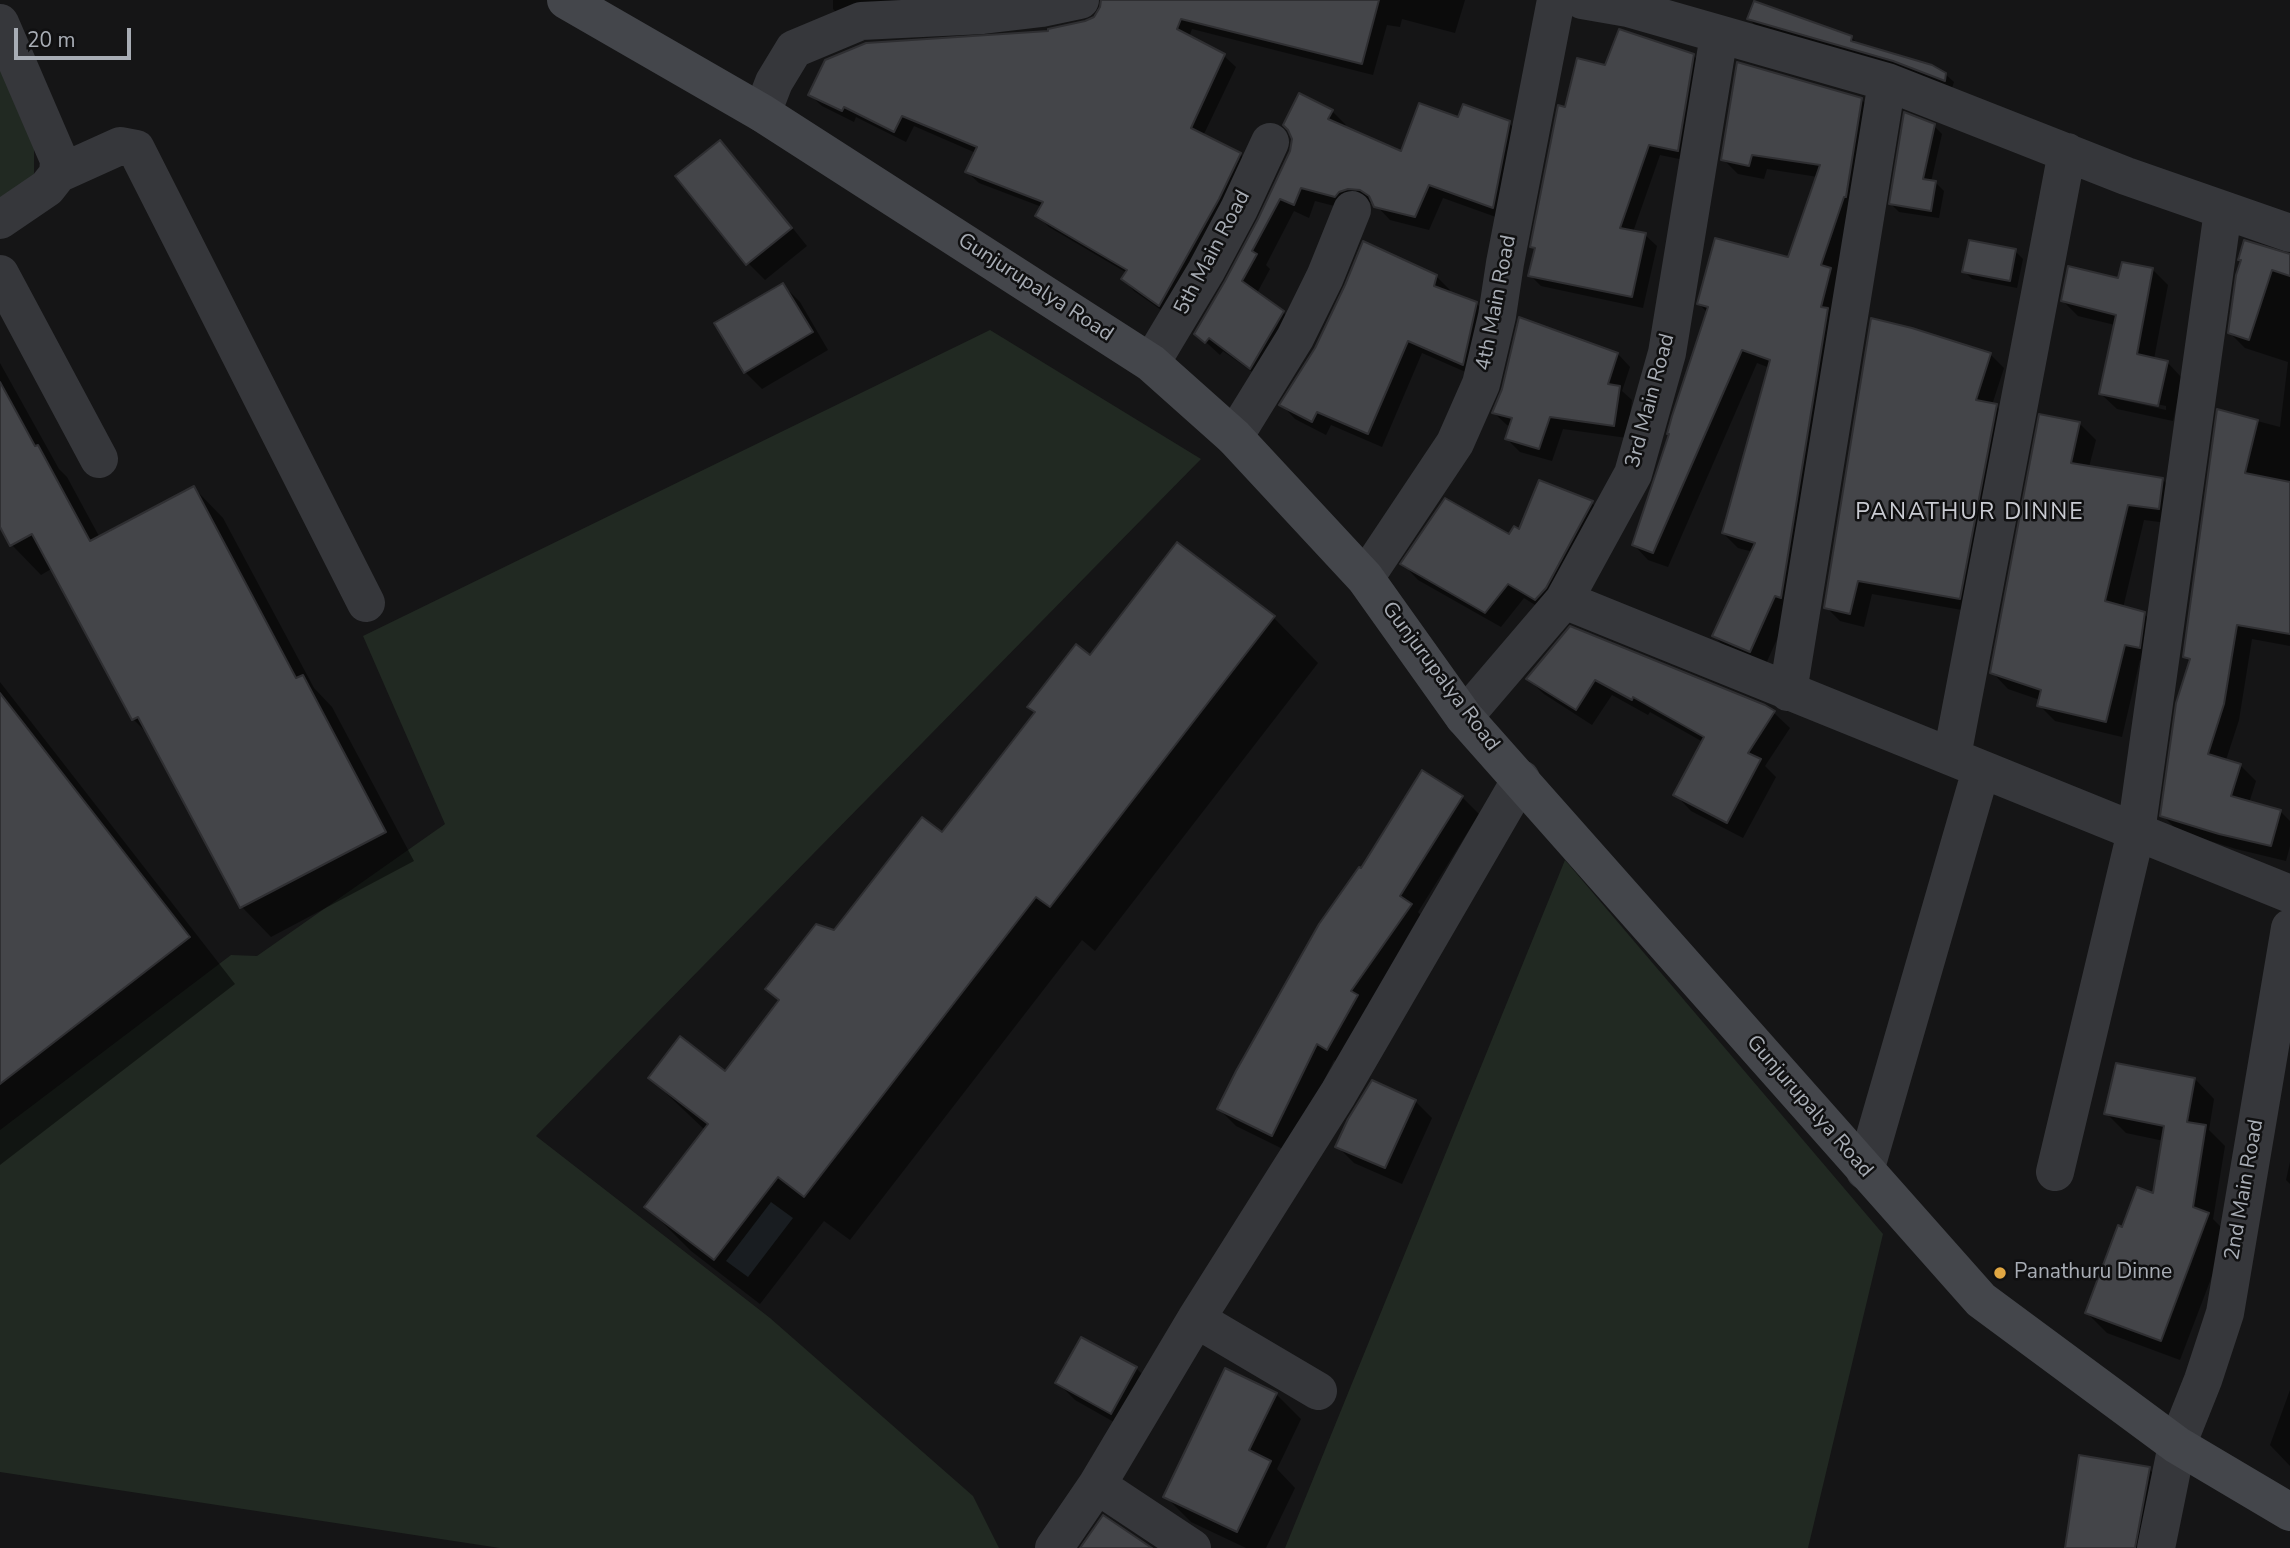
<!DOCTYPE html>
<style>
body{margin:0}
#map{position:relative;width:2290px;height:1548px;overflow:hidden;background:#151516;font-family:"Nunito Sans",sans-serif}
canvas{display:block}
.scale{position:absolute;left:14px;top:28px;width:117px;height:32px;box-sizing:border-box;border:4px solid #a8adb5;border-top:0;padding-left:9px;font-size:21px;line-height:24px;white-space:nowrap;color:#a8adb5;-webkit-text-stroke:5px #101011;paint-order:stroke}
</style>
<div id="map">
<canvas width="2290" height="1548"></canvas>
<div class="scale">20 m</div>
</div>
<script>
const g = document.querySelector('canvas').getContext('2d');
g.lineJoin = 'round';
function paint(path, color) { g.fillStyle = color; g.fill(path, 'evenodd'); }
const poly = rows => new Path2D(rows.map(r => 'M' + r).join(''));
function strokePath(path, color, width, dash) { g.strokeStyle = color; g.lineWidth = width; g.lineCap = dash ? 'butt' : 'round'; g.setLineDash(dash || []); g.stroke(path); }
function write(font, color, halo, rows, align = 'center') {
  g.font = font + ' "Nunito Sans",sans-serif'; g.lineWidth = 5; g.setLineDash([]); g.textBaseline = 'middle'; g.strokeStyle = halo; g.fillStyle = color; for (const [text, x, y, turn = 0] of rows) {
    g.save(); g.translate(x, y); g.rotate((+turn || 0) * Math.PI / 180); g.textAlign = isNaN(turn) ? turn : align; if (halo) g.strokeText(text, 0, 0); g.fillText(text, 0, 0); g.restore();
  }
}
const green = poly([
 [0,69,34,142,34,178,0,203],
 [990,330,1201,459,536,1136,770,1318,973,1496,999,1548,500,1548,0,1472,0,1130,231,955,257,956,445,824,363,636],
 [1565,860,1883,1234,1808,1548,1285,1548]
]);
const water = poly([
 [771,1202,793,1218,748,1277,726,1261]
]);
const shadow = poly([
 [833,0,1042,0,846,22,833,9],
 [1224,0,1465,0,1455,33,1402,19,1400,27,1387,25,1373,75,1192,29,1189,37,1224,56,1236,67,1203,136,1240,154,1251,166,1171,317,1134,291,1123,279,1127,273,1049,227,1037,215,1042,207,979,183,967,172,976,153,914,126,906,142,856,117,854,122,822,106,810,95,1047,31],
 [1749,19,1851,37,1860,46,1945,74,1954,82,1952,88,1757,27],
 [1693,55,1704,67,1689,161,1660,155,1633,232,1645,235,1657,246,1643,308,1541,286,1530,275,1536,250,1532,246,1566,109,1606,67],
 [1861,99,1876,114,1790,610,1765,666,1729,651,1714,636,1753,552,1738,548,1723,533,1770,368,1757,363,1668,567,1648,560,1634,545,1708,313,1699,304,1789,259,1818,177,1767,169,1764,179,1738,174,1723,159],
 [1332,111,1346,125,1344,128,1401,153,1459,120,1509,123,1523,137,1507,221,1443,198,1429,230,1390,220,1374,203,1363,202,1350,210,1315,201,1309,218,1294,211,1266,265,1270,269,1257,293,1283,312,1297,326,1265,381,1223,351,1220,355,1196,333],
 [1934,126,1942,134,1931,182,1936,183,1944,191,1939,218,1899,212,1891,204],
 [720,142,737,159,807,246,765,280,748,263],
 [2015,251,2023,259,2017,288,1972,279,1964,271],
 [2290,256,2290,646,2252,639,2239,720,2226,760,2240,765,2256,781,2249,803,2280,811,2290,821,2290,846,2286,861,2236,849,2178,831,2162,815,2191,663,2184,657,2219,411,2280,427,2288,362,2245,348,2230,333,2238,275],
 [2152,269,2168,285,2154,359,2167,362,2182,378,2173,421,2117,409,2101,394,2115,325,2078,316,2063,301],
 [2117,396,2166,406,2166,410,2117,399],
 [1436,276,1450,290,1449,294,1476,303,1490,317,1477,377,1422,353,1382,447,1331,425,1326,435,1295,419,1282,405,1316,348],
 [783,285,800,302,828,350,762,389,745,372,717,324],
 [1618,354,1630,367,1622,391,1632,400,1627,438,1563,429,1552,461,1520,452,1507,439,1511,427,1507,425,1494,413],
 [1990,354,2004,368,1992,405,1996,406,2010,420,1973,612,1872,594,1864,627,1840,621,1826,607],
 [0,363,59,469,67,477,100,538,194,488,223,518,314,688,332,707,414,861,271,937,242,907,151,737,133,719,53,568,41,575,12,545,0,524],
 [2041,416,2080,424,2096,440,2089,467,2163,480,2179,496,2175,524,2144,520,2123,608,2144,614,2160,630,2155,663,2140,660,2122,737,2055,721,2039,705,2040,700,2008,689,1992,672],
 [1540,482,1592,503,1608,519,1551,615,1524,598,1501,627,1418,580,1403,564,1509,537,1520,531],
 [1274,618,1318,663,1095,951,1082,940,850,1240,824,1221,760,1304,691,1251,646,1206,706,1131,650,1078,725,1073,780,1002,768,989,835,932,943,835,1036,713,1029,706,1091,657],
 [1571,628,1773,712,1790,728,1765,766,1776,777,1743,838,1691,811,1675,794,1703,742,1650,712,1648,715,1612,695,1592,725,1544,694,1528,679],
 [0,682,235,984,0,1165],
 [1462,797,1479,814,1418,912,1428,923,1344,1066,1334,1060,1289,1152,1236,1126,1219,1109,1361,871],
 [2195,1079,2214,1099,2209,1130,2225,1146,2213,1219,2228,1234,2180,1360,2107,1333,2087,1313,2123,1229,2154,1195,2164,1141,2126,1133,2106,1113],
 [1415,1101,1432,1118,1402,1184,1354,1163,1337,1146],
 [2290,1162,2290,1184,2286,1180],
 [1136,1368,1153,1385,1128,1430,1075,1400,1058,1383],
 [2290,1390,2290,1466,2270,1445],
 [1276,1394,1301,1419,1277,1469,1295,1488,1266,1548,1246,1548,1191,1522,1166,1497],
 [2149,1469,2166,1486,2154,1548,2066,1548]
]);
const building = poly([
 [1101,0,1379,0,1362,64,1181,19,1177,29,1225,54,1191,128,1241,153,1219,199,1159,306,1121,279,1127,270,1035,216,1043,202,965,172,977,147,902,116,894,132,844,107,842,111,808,95,825,60,866,43,1048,31,1048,29,1085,21,1094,17,1100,7,1101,0],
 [1754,1,1852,36,1851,41,1932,65,1946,73,1945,81,1893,61,1747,19,1754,1],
 [1619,29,1694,54,1678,151,1649,145,1620,228,1646,233,1632,297,1528,276,1535,248,1530,247,1558,105,1565,107,1577,58,1605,65,1619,29],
 [1737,62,1862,98,1846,197,1844,197,1821,265,1831,268,1821,307,1828,308,1781,598,1775,596,1750,652,1712,636,1755,543,1722,533,1770,360,1742,350,1653,553,1632,545,1669,434,1667,434,1672,416,1708,307,1697,304,1715,238,1788,257,1820,165,1752,155,1749,166,1721,160,1737,62],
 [1299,93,1333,110,1328,119,1401,151,1419,103,1458,117,1463,104,1510,121,1493,208,1429,185,1415,217,1374,207,1369,196,1360,190,1348,189,1339,192,1335,197,1301,188,1294,205,1280,199,1252,251,1257,254,1242,281,1284,311,1250,369,1209,338,1205,343,1194,334,1225,281,1258,219,1290,151,1292,139,1288,130,1283,125,1299,93],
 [1904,112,1935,124,1923,179,1936,181,1931,211,1889,204,1904,112],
 [720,140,792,228,746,265,675,176,720,140],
 [1969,240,2016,249,2010,281,1962,272,1969,240],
 [2244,240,2290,254,2290,276,2272,270,2249,340,2228,333,2236,275,2241,260,2238,260,2239,257,2244,240],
 [1363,241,1437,275,1434,286,1477,302,1463,365,1408,341,1368,434,1317,412,1312,422,1279,405,1315,348,1345,285,1363,241],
 [2122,262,2153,268,2137,354,2168,361,2158,406,2099,394,2116,315,2061,301,2068,266,2118,278,2122,262],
 [783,283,813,332,744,373,714,323,783,283],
 [1519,317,1618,353,1608,384,1620,386,1614,426,1550,417,1539,449,1505,439,1512,418,1492,413,1502,389,1519,317],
 [1871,318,1912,328,1991,353,1976,400,1997,404,1960,599,1858,581,1850,614,1824,608,1871,318],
 [0,382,35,446,38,445,90,541,194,486,296,678,303,675,386,832,240,908,138,717,132,720,32,534,10,546,0,527,0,382],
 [2217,409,2258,420,2245,473,2290,482,2290,634,2237,625,2224,704,2208,754,2241,764,2231,796,2281,810,2271,846,2219,834,2160,816,2176,703,2190,659,2183,657,2217,409],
 [2039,414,2080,422,2071,463,2163,478,2159,509,2128,505,2105,601,2145,612,2140,648,2125,645,2106,722,2037,706,2041,690,1990,673,2039,414],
 [1539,480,1593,501,1546,588,1535,600,1508,584,1485,613,1400,564,1445,498,1509,534,1514,526,1519,529,1539,480],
 [1177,542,1275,616,1050,907,1036,897,804,1197,778,1177,714,1260,644,1207,708,1124,648,1078,680,1036,725,1071,779,1000,765,989,816,924,834,930,922,817,942,832,1035,712,1027,707,1076,644,1090,655,1177,542],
 [1570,626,1765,705,1775,711,1748,753,1761,759,1727,823,1673,795,1704,737,1633,697,1632,700,1595,680,1576,710,1526,679,1570,626],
 [0,693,190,937,0,1084,0,693],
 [1422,770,1463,796,1400,896,1412,904,1351,991,1358,995,1327,1050,1317,1044,1272,1136,1217,1109,1236,1071,1319,924,1359,867,1361,868,1422,770],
 [2116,1063,2195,1078,2187,1122,2206,1125,2193,1207,2209,1213,2161,1341,2085,1313,2118,1225,2122,1227,2137,1187,2153,1193,2164,1126,2104,1114,2116,1063],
 [1372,1080,1416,1100,1385,1168,1335,1147,1348,1119,1372,1080],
 [1081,1337,1137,1367,1111,1414,1055,1383,1081,1337],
 [1225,1368,1277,1393,1249,1450,1271,1461,1237,1532,1163,1497,1225,1368],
 [2079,1455,2150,1467,2135,1548,2065,1548,2079,1455],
 [1103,1515,1152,1548,1080,1548,1103,1515]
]);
const street = poly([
 [1582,0,1628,8,1887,82,2126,176,2290,233],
 [0,23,59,160,58,174,47,188,0,220],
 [762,113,774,82,794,49,861,21,983,15,1042,8,1080,0],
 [58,174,120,146,136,149,366,603],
 [0,274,99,459],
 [1151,363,1206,271,1239,209,1270,142],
 [1234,437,1295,338,1325,277,1352,210],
 [1365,578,1455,443,1481,384,1497,316,1505,263,1556,0],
 [1564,600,2290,894],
 [1788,692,1887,82],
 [1464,717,1564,600,1633,474,1667,353,1719,35],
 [1952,756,2067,152],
 [1865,1171,1981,770],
 [2055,1172,2136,832,2223,211],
 [1196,1319,1318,1391],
 [1097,1485,1192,1548],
 [1054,1548,1097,1485,1196,1319,1338,1094,1521,779],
 [2156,1548,2177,1445,2203,1380,2225,1313,2290,928]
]);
const secondary = poly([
 [566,0,762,113,1151,363,1234,437,1365,578,1464,717,1981,1300,2177,1445,2290,1512]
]);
const markers = [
 [2000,1273,7,"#e1a743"]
];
const streetNames = [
 ["5th Main Road",1213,253,-62],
 ["Gunjurupalya Road",1035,288,33],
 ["4th Main Road",1497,303,-79],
 ["3rd Main Road",1651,401,-75],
 ["Gunjurupalya Road",1440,677,53],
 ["Gunjurupalya Road",1809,1107,49],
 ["2nd Main Road",2245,1190,-80]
];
const poiNames = [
 ["Panathuru Dinne",2014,1273]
];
const neighbourhoodNames = [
 ["PANATHUR DINNE",1970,513]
];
paint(green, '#212922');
paint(water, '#2f383e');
paint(shadow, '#0007');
paint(building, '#444549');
strokePath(building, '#2f2f32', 2);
strokePath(street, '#36373b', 38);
strokePath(secondary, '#44464b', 38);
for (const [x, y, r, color] of markers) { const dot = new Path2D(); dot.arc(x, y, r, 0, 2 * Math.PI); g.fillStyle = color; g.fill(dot); strokePath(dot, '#101011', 2.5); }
write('21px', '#a8adb5', '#101011', streetNames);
write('21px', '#a8adb5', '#101011', poiNames, 'left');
g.letterSpacing = '2px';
write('23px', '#c9cbd2', '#101011', neighbourhoodNames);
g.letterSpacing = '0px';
</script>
